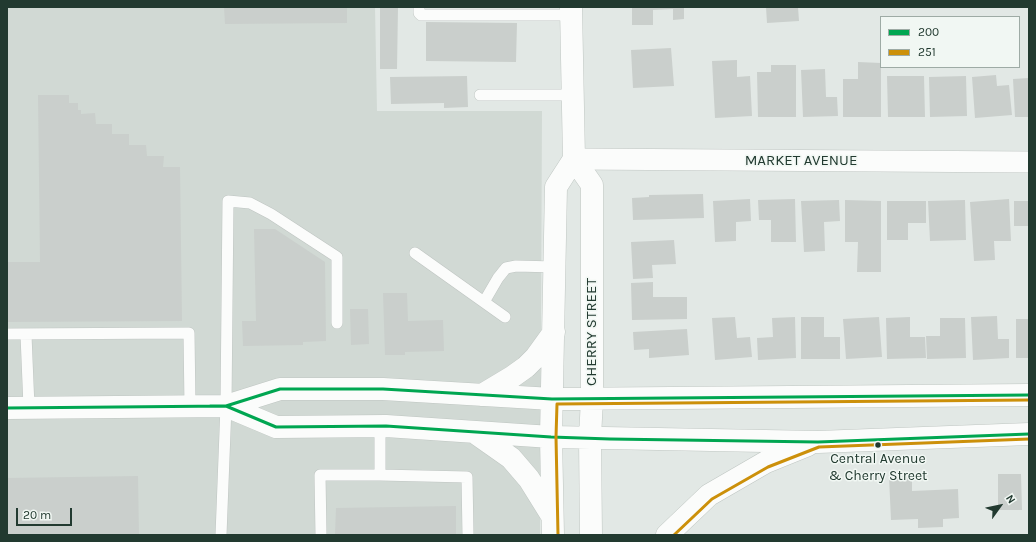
<!DOCTYPE html>
<style>
body{margin:0}
#map{position:relative;width:1036px;height:542px;overflow:hidden;background:#e2e8e5;font-family:Karla,sans-serif}
canvas{display:block}
.frame{position:absolute;inset:0;border:8px solid #223a30;pointer-events:none}
.legend{position:absolute;left:880px;top:16px;width:140px;height:52px;box-sizing:border-box;background:#f1f7f3;border:1px solid #9eaba5;margin:0;padding:5px 7px;list-style:none;font-size:12px;color:#223a30}
.legend li{display:flex;align-items:center;gap:8px;height:20px}
.legend b{width:20px;border:1px solid #9eaba5}
.north{position:absolute;left:980px;top:486px;width:40px;height:40px;-webkit-text-stroke:3px #f1f7f3;paint-order:stroke;rotate:57deg;font-size:11px;font-weight:700;line-height:16px;text-align:center;color:#223a30}
.north::after{content:'';display:block;margin:auto;width:14px;height:18px;background:#223a30;clip-path:polygon(50% 0,100% 100%,50% 72%,0 100%)}
.scale{position:absolute;left:16px;top:508px;width:56px;height:18px;box-sizing:border-box;border:2px solid #223a30;border-top:0;padding-left:5px;font-size:12px;line-height:14px;white-space:nowrap;color:#223a30;-webkit-text-stroke:3px #f1f7f3;paint-order:stroke}
</style>
<div id="map">
<canvas width="1036" height="542"></canvas>
<div class="frame"></div>
<ul class="legend">
<li><b style="height:5px;background:#00a651"></b>200</li>
<li><b style="height:5px;background:#cc900a"></b>251</li>
</ul>
<div class="north">N</div>
<div class="scale">20 m</div>
</div>
<script>
const g = document.querySelector('canvas').getContext('2d');
g.lineJoin = 'round';
function paint(path, color) { g.fillStyle = color; g.fill(path, 'evenodd'); }
const poly = rows => new Path2D(rows.map(r => 'M' + r).join(''));
function strokePath(path, color, width, dash) { g.strokeStyle = color; g.lineWidth = width; g.lineCap = dash ? 'butt' : 'round'; g.setLineDash(dash || []); g.stroke(path); }
function write(font, color, halo, rows, align = 'center') {
  g.font = font + ' Karla,sans-serif'; g.lineWidth = 3; g.setLineDash([]); g.textBaseline = 'middle'; g.strokeStyle = halo; g.fillStyle = color; for (const [text, x, y, turn = 0] of rows) {
    g.save(); g.translate(x, y); g.rotate((+turn || 0) * Math.PI / 180); g.textAlign = isNaN(turn) ? turn : align; if (halo) g.strokeText(text, 0, 0); g.fillText(text, 0, 0); g.restore();
  }
}
const built = poly([
 [7,7,375,7,377,111,542,111,540,535,7,535]
]);
const building = poly([
 [224,7,347,7,347,23,225,24],
 [380,7,398,7,397,69,380,69],
 [632,7,684,7,684,19,673,20,673,9,653,10,653,25,632,25],
 [766,7,798,7,799,21,767,23],
 [426,22,517,23,516,62,426,61],
 [671,48,674,86,633,88,631,50],
 [737,60,737,77,750,76,752,116,715,118,712,61],
 [858,62,881,63,881,117,843,117,843,79,858,79],
 [771,65,796,65,796,117,758,117,757,72,771,72],
 [825,69,826,97,837,97,838,116,803,117,801,70],
 [996,75,997,86,1009,85,1012,115,975,118,972,77],
 [467,76,468,107,444,108,444,103,391,104,390,77],
 [887,76,924,76,925,117,888,117],
 [966,76,967,116,930,117,929,77],
 [1029,78,1029,117,1015,117,1013,79],
 [38,95,69,95,69,103,78,103,78,110,81,110,81,114,95,113,96,124,112,124,112,134,129,134,129,145,146,145,147,156,164,156,163,167,180,167,182,321,7,322,7,262,40,262],
 [703,194,704,218,633,220,632,198,649,197,649,195],
 [750,199,751,221,736,222,736,241,715,242,713,201],
 [795,199,796,242,771,242,771,220,759,220,758,200],
 [1009,199,1011,241,994,241,995,260,974,261,970,202],
 [839,200,840,221,824,222,825,251,804,252,801,201],
 [845,200,881,201,881,272,857,272,858,242,845,242],
 [965,200,966,240,930,241,928,201],
 [887,201,926,201,926,223,908,223,908,240,887,240],
 [1014,201,1029,201,1029,226,1014,226],
 [254,229,275,229,325,262,326,341,303,342,303,345,243,346,242,321,256,321],
 [674,240,676,264,652,265,653,278,633,279,631,242],
 [653,282,653,297,687,297,687,319,632,320,631,283],
 [383,293,407,293,408,321,443,320,444,351,405,352,405,355,385,355],
 [350,309,368,309,369,344,351,345],
 [997,316,998,339,1009,339,1009,358,973,360,971,317],
 [735,317,737,338,750,337,752,357,715,360,712,318],
 [795,317,796,358,758,360,757,338,773,337,772,318],
 [801,317,824,317,824,337,840,337,840,359,801,359],
 [879,317,882,357,846,359,843,319],
 [910,317,910,337,925,337,926,358,887,359,886,318],
 [940,318,965,318,966,358,927,359,926,336,940,336],
 [1016,319,1029,319,1029,358,1016,358],
 [687,329,689,355,649,358,649,349,634,350,633,332],
 [998,474,1021,474,1022,510,998,510],
 [138,476,139,535,7,535,7,478],
 [912,476,912,491,958,489,959,518,943,519,943,527,918,528,918,519,891,520,889,477],
 [456,506,456,535,335,535,336,508]
]);
const lane = poly([
 [419,7,419,13,421,15,571,15],
 [480,95,573,95],
 [415,253,505,317],
 [484,302,498,278,506,268,516,266,555,267],
 [7,334,189,333,190,406],
 [26,335,29,407],
 [380,427,380,475,467,477,468,535],
 [221,535,226,406,228,201,250,203,271,214,337,257,337,323],
 [321,535,320,475,380,475]
]);
const street = poly([
 [574,159,1029,162]
]);
const secondary = poly([
 [574,159,592,185,592,398,590,438,591,535],
 [482,395,512,377,526,367,536,357,554,332],
 [226,406,276,427,386,426,551,437,818,442,1029,434],
 [7,408,226,406,280,389,383,389,552,399,1029,395],
 [474,432,511,458,529,479,552,516],
 [553,535,551,437,556,187,574,159,571,7],
 [667,535,709,495,766,462,808,445]
]);
const bus1 = poly([
 [210,406,226,406,280,389,383,389,552,399,1029,395],
 [7,408,226,406,276,427,386,426,551,437,610,439,818,442,1029,434]
]);
const bus2 = poly([
 [558,535,556,437,557,404,1029,400],
 [674,535,712,499,768,467,819,447,1029,439]
]);
const markers = [
 [878,445,3.5,"#223a30"]
];
const busNames = [
 ["Central Avenue",878,459],
 ["& Cherry Street",878,476]
];
const streetNames = [
 ["MARKET AVENUE",801,161],
 ["CHERRY STREET",592,332,-90]
];
paint(built, '#d1d9d4');
paint(building, '#cacfcc');
strokePath(lane, '#bfc5c2', 12);
strokePath(street, '#bfc5c2', 22);
strokePath(secondary, '#bfc6c2', 23);
strokePath(lane, '#fbfcfb', 11);
strokePath(street, '#fbfcfb', 21);
strokePath(secondary, '#fbfcfb', 22);
strokePath(bus1, '#00a651', 3);
strokePath(bus2, '#cc900a', 3);
for (const [x, y, r, color] of markers) { const dot = new Path2D(); dot.arc(x, y, r, 0, 2 * Math.PI); g.fillStyle = color; g.fill(dot); strokePath(dot, '#f1f7f3', 1.5); }
write('14px', '#223a30', '#f1f7f3', busNames);
write('15px', '#223a30', '#f1f7f3', streetNames);
</script>
